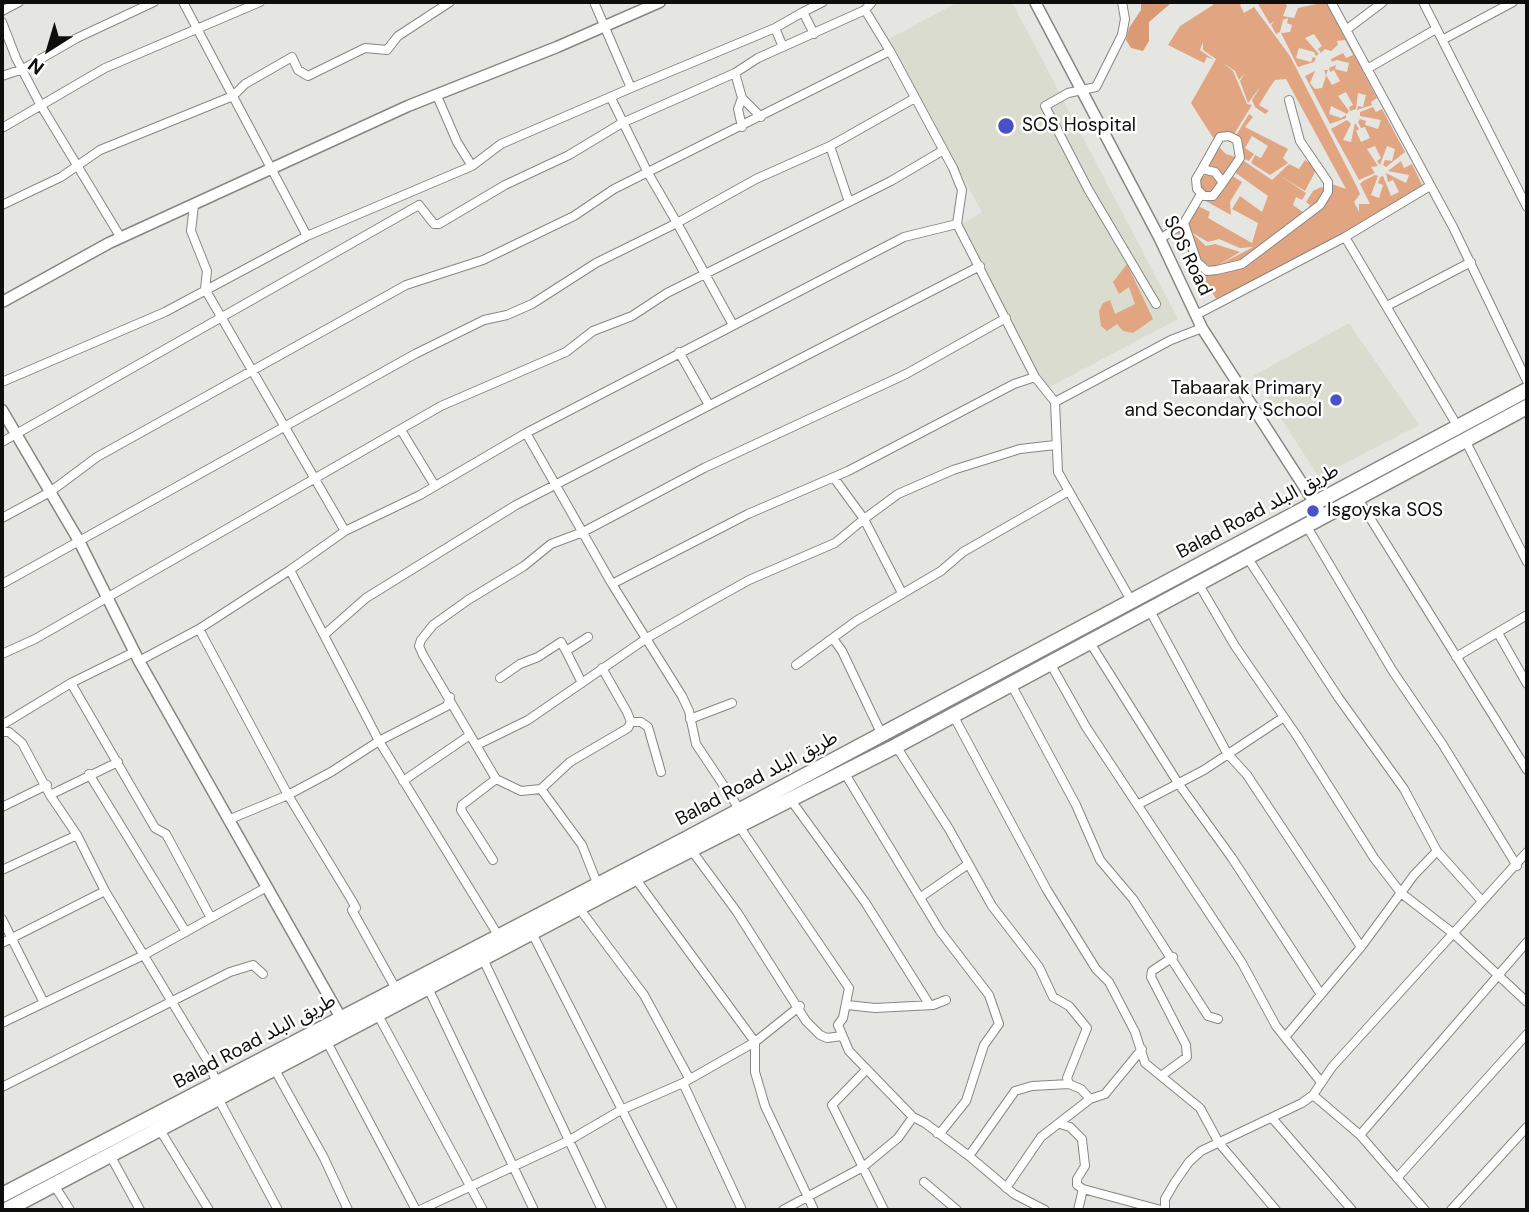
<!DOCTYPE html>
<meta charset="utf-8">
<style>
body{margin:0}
#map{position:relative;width:1529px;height:1212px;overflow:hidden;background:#e5e6e1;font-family:"DM Sans",sans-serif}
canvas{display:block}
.frame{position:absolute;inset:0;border:4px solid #0e0e0d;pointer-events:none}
.north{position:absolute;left:14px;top:14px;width:70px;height:70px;-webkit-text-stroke:5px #fff;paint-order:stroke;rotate:217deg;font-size:19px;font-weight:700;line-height:28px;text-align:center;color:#0e0e0d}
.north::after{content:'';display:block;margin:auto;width:24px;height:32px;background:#0e0e0d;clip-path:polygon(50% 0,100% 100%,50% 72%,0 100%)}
</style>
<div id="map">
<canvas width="1529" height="1212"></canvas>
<div class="frame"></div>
<div class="north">N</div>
</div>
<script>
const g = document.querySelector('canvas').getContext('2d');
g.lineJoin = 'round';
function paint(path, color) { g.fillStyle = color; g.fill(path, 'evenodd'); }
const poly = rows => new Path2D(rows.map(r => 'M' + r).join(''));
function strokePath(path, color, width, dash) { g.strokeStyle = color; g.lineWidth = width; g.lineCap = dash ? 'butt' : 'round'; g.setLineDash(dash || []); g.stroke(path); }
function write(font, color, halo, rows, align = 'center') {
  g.font = font + ' "DM Sans","Noto Sans Arabic",sans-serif'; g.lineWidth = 5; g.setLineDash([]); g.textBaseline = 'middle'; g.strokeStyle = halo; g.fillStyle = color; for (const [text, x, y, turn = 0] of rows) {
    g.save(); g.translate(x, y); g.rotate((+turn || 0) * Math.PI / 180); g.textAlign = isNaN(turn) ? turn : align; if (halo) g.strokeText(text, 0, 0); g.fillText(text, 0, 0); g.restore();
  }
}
const built = poly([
 [958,2,1012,2,1178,319,1046,389,959,226,982,212,887,40],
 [1349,323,1419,425,1319,477,1253,376]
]);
const green = poly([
 [1212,2,1244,2,1240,5,1244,13,1254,7,1290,56,1358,189,1360,194,1354,202,1359,212,1359,204,1370,204,1360,184,1363,181,1375,175,1378,176,1371,195,1379,198,1383,185,1378,183,1380,177,1383,176,1391,196,1399,192,1393,180,1388,182,1386,173,1406,183,1409,175,1388,171,1401,161,1404,168,1412,164,1425,191,1366,227,1216,299,1178,234,1180,231,1183,235,1197,266,1207,276,1206,267,1210,266,1201,260,1182,227,1198,206,1210,212,1208,218,1252,243,1258,223,1232,209,1240,196,1262,212,1268,196,1233,171,1241,159,1272,180,1289,164,1299,169,1305,160,1317,168,1305,191,1279,175,1306,193,1302,200,1296,197,1293,205,1304,213,1310,205,1306,202,1313,191,1321,187,1328,191,1332,184,1346,189,1286,79,1275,80,1270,87,1259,105,1269,111,1265,114,1255,107,1252,100,1261,86,1248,103,1240,81,1245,73,1239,80,1235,71,1223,63,1233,71,1247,104,1252,105,1233,136,1216,140,1212,136,1191,103,1216,59,1203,50,1203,42,1200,50,1214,60,1207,57,1204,63,1168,45,1180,26,1213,5],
 [1191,232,1208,242,1219,239,1240,248,1253,247,1217,266,1240,252,1215,244,1206,246],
 [1257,2,1285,2,1287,6,1283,16,1294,18,1298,8,1326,2,1377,98,1371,102,1372,105,1357,110,1358,106,1363,107,1366,95,1358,93,1356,109,1350,111,1349,107,1353,105,1346,92,1338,96,1349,111,1347,114,1331,106,1329,114,1341,118,1346,115,1346,118,1330,124,1305,76,1315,71,1310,83,1315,89,1322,88,1326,76,1324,70,1328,70,1326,75,1332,85,1340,81,1334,70,1330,72,1329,68,1336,65,1335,69,1347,72,1349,63,1337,60,1332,62,1331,59,1343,53,1346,58,1353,55,1345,40,1337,41,1338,45,1331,51,1325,49,1321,53,1318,49,1322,46,1314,34,1305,38,1319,54,1316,56,1314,52,1299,48,1296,58,1311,62,1313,57,1316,58,1314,62,1298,67,1281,33,1290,32,1292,25,1287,23,1288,18,1283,20,1280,32,1276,34,1271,25,1275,21,1270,24],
 [1373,107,1376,112,1382,109,1405,152,1386,167,1383,165,1385,160,1392,161,1395,149,1387,146,1380,165,1377,161,1381,158,1375,146,1367,149,1378,166,1371,167,1375,173,1359,180,1331,129,1347,120,1351,124,1343,140,1351,142,1355,123,1359,129,1356,131,1361,142,1370,138,1365,127,1361,128,1358,122,1360,119,1366,121,1365,125,1378,129,1381,120,1360,116,1360,112],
 [1249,114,1253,117,1245,127,1288,149,1283,158,1288,163,1270,175,1251,163,1255,155,1261,158,1268,146,1252,136,1245,148,1254,154,1249,161,1241,157,1235,137],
 [1216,144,1226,154,1239,158,1223,182,1207,167],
 '1200 183a9 9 0 1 1 18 0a9 9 0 1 1-18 0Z',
 [1231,175,1242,182,1230,202,1231,215,1202,199,1210,198],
 [1127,264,1153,319,1133,333,1123,331,1117,324,1107,331,1101,326,1099,311,1103,303,1110,300,1115,314,1135,304,1129,287,1119,294,1113,282]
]);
const forest = poly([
 [1141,2,1169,2,1170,4,1149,22,1149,41,1143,51,1131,48,1126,40,1129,28,1141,10]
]);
const street = poly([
 [1122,2,1125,19,1122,35,1096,87,1068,93,1045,106,1088,189,1156,304],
 [1331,2,1453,227,1527,381],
 [1423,2,1527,207],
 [865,10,890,51,953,168,962,190,957,224,1035,377,1055,402,1058,472,1132,602],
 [2,11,19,2],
 [803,12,823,2],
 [2,22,16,58,40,104,121,238],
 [1346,30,1383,2],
 [1444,39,1513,2],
 [783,47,775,28,803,12,814,34],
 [1367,69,1436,29],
 [735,73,742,98,738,109,742,127],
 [2,76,23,69,77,38,154,2],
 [631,88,775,28],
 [437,96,457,142,472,166],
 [611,98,648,173,677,223,756,179,830,146,915,98],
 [742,98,761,117],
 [2,128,105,68,260,2],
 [830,146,849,202],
 [1202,169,1220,137,1229,136,1237,140,1240,158,1222,184],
 [1202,169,1215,172,1221,180,1222,184,1213,196,1204,196,1197,189,1196,179,1202,169],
 [2,205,61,177,100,150,233,96,245,84,292,57,298,70,308,76,365,48,387,50,398,36,450,2],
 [194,205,191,231,207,271,205,289,345,531],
 [1184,223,1197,262,1207,271,1217,270,1242,264,1320,205,1328,192,1328,182,1300,141,1289,100],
 [307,236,472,166,501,144,631,88,594,2],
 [1345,237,1458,427],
 [1160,239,1184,223,1201,194],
 [1387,306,1471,262],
 [1196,315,1345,237,1430,186],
 [679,352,709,405],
 [2,382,165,312,307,236,183,2],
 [1055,402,1171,340,1202,328],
 [401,430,435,486],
 [1465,440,1527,562],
 [2,442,419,205,434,224,439,224,505,185,569,155,622,123,735,73,758,58,865,10,872,2],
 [1357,497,1527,770],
 [2,518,50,492,97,457,406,285,483,260,574,216,614,189,890,51],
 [1306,525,1392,670,1443,745,1517,866],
 [1247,557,1338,697,1404,789,1437,851,1482,901],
 [1198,583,1235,646,1297,736,1374,858,1401,893,1454,934,1527,1002],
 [2,584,415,354,484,320,507,315,532,304,596,263,677,223,733,325],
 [612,584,748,514,848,471,1014,384,1035,377],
 [902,593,864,519,898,494,953,470,1020,449,1055,445],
 [1149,609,1227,753,1247,775,1361,947],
 [199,629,288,795,351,899,356,908,352,910,396,989],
 [1498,633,1527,684],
 [324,635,366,598,516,505,980,266],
 [834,640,842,651,882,735],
 [1089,641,1178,783,1232,858,1320,993],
 [566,651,582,683],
 [2,654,35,639,441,406,566,352,593,331,632,316,667,293,891,181,942,151],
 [1456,657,1527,615],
 [139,661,199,629,290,570],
 [1050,663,1086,727,1242,963,1276,1026,1321,1082],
 [796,665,856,621,941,571,963,552,1069,491],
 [500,678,520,664,538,657,561,642,566,651,588,637],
 [71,683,155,828,166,834,211,918],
 [1011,684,1076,805,1100,860,1133,899,1208,1016,1218,1019],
 [953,715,1047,890,1096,969,1109,982,1135,1032,1145,1063,1200,1108,1219,1143,1276,1210],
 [690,719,732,703],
 [631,722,641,722,648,727,661,772],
 [2,725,71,683,134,652],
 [2,732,9,732,22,743,50,795,77,835,105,891,207,1060,217,1083],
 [477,745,528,720,647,638,706,604,749,580,835,543,864,519,834,478],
 [896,746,949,829,992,906,1039,967,1053,997,1069,1006,1087,1028,1067,1078,1069,1084,1081,1089,1090,1099],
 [844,772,940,931,989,995,999,1024,984,1045,966,1101,941,1132,937,1133],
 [89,774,186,932],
 [403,781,470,735],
 [541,789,570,762,628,728,631,722,627,712,602,668],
 [50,795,118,762],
 [790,799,865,902,929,1004],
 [1139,804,1204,770,1284,717],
 [2,807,47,785],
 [740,810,696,744,689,711,682,696,612,584,526,433,904,237,957,224],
 [228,820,288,795,331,772,379,741,447,706,450,697],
 [739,826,849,988,843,1018,838,1025,849,1051,913,1117,925,1123,969,1156,1014,1194,1045,1210],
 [692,851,737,912,806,1021,820,1035,827,1038,842,1036],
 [493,860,461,810,462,805,496,779],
 [2,870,77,835],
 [635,878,755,1042,800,1006],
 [597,883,582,845,541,789,521,791,496,779,423,655,419,646,421,640,433,625,468,600,524,566,551,544,583,532,704,468,906,374,1006,318],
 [921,897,967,865],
 [579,908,644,995,689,1078],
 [2,919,43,1001],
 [532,933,673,1210],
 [498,935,379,741,290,570,345,531,420,495,526,433],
 [2,943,105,891],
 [483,959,602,1210],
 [428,988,534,1210],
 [847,1005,875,1008,933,1005,946,1000],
 [378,1015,483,1210],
 [2,1023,144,955,265,888],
 [1286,1036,1361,947,1414,875,1437,851],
 [327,1042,416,1210],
 [275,1070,324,1158,348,1210],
 [866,1070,832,1105,884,1210],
 [1161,1076,1187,1057,1186,1045,1151,977,1152,971,1173,957],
 [683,1083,742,1210],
 [2,1087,230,972,253,965,263,974],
 [1313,1095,1360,1135],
 [219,1100,278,1210],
 [1272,1118,1352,1210],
 [1060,1124,1070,1127,1082,1139,1085,1166,1077,1179,1077,1185,1083,1189,1078,1210],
 [160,1130,209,1210],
 [110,1155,140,1210],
 [969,1156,1015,1091,1032,1086,1069,1084],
 [1397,1178,1527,1034],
 [924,1182,957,1210],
 [54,1185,70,1210],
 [1006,1188,1041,1137,1090,1099,1105,1094,1142,1049],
 [1083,1189,1161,1210],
 [420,1210,568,1141,621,1110,683,1083,755,1042,755,1072,765,1106,814,1210],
 [783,1210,863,1167,898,1138,913,1117],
 [1165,1210,1165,1199,1175,1182,1189,1162,1201,1151,1302,1103,1313,1095,1332,1067,1527,852],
 [1425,1210,1360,1135,1527,942],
 [1451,1210,1527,1127]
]);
const secondary = poly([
 [1035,2,1160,239,1202,328,1323,516],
 [2,302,109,243,408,106,557,47,660,2],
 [2,410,79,541,139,661,341,1018]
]);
const highway = poly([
 [2,1195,684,840,1527,390],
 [6,1210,635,878,896,746,1527,407]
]);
const markers = [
 [1006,126,9,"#4851c6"],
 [1336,400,7,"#4851c6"],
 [1313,511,7,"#4851c6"]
];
const poiNames = [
 ["SOS Hospital",1022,126],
 ["Tabaarak Primary",1322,389,"right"],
 ["and Secondary School",1322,411,"right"],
 ["Isgoyska SOS",1327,511]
];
const streetNames = [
 ["SOS Road",1187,256,64],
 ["Balad Road طريق البلد",1258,512,-28],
 ["Balad Road طريق البلد",757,779,-28],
 ["Balad Road طريق البلد",255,1042,-28]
];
paint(built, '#dadcd0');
paint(green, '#e2a582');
paint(forest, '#da9a74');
strokePath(street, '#868783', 10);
strokePath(secondary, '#868783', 13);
strokePath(highway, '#868783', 17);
strokePath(street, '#fff', 8);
strokePath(secondary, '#fff', 10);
strokePath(highway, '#fff', 14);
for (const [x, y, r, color] of markers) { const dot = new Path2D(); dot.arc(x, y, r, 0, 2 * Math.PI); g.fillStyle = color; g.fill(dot); strokePath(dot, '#fff', 2.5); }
write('19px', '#0e0e0d', '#fff', poiNames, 'left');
write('19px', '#0e0e0d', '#fff', streetNames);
</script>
